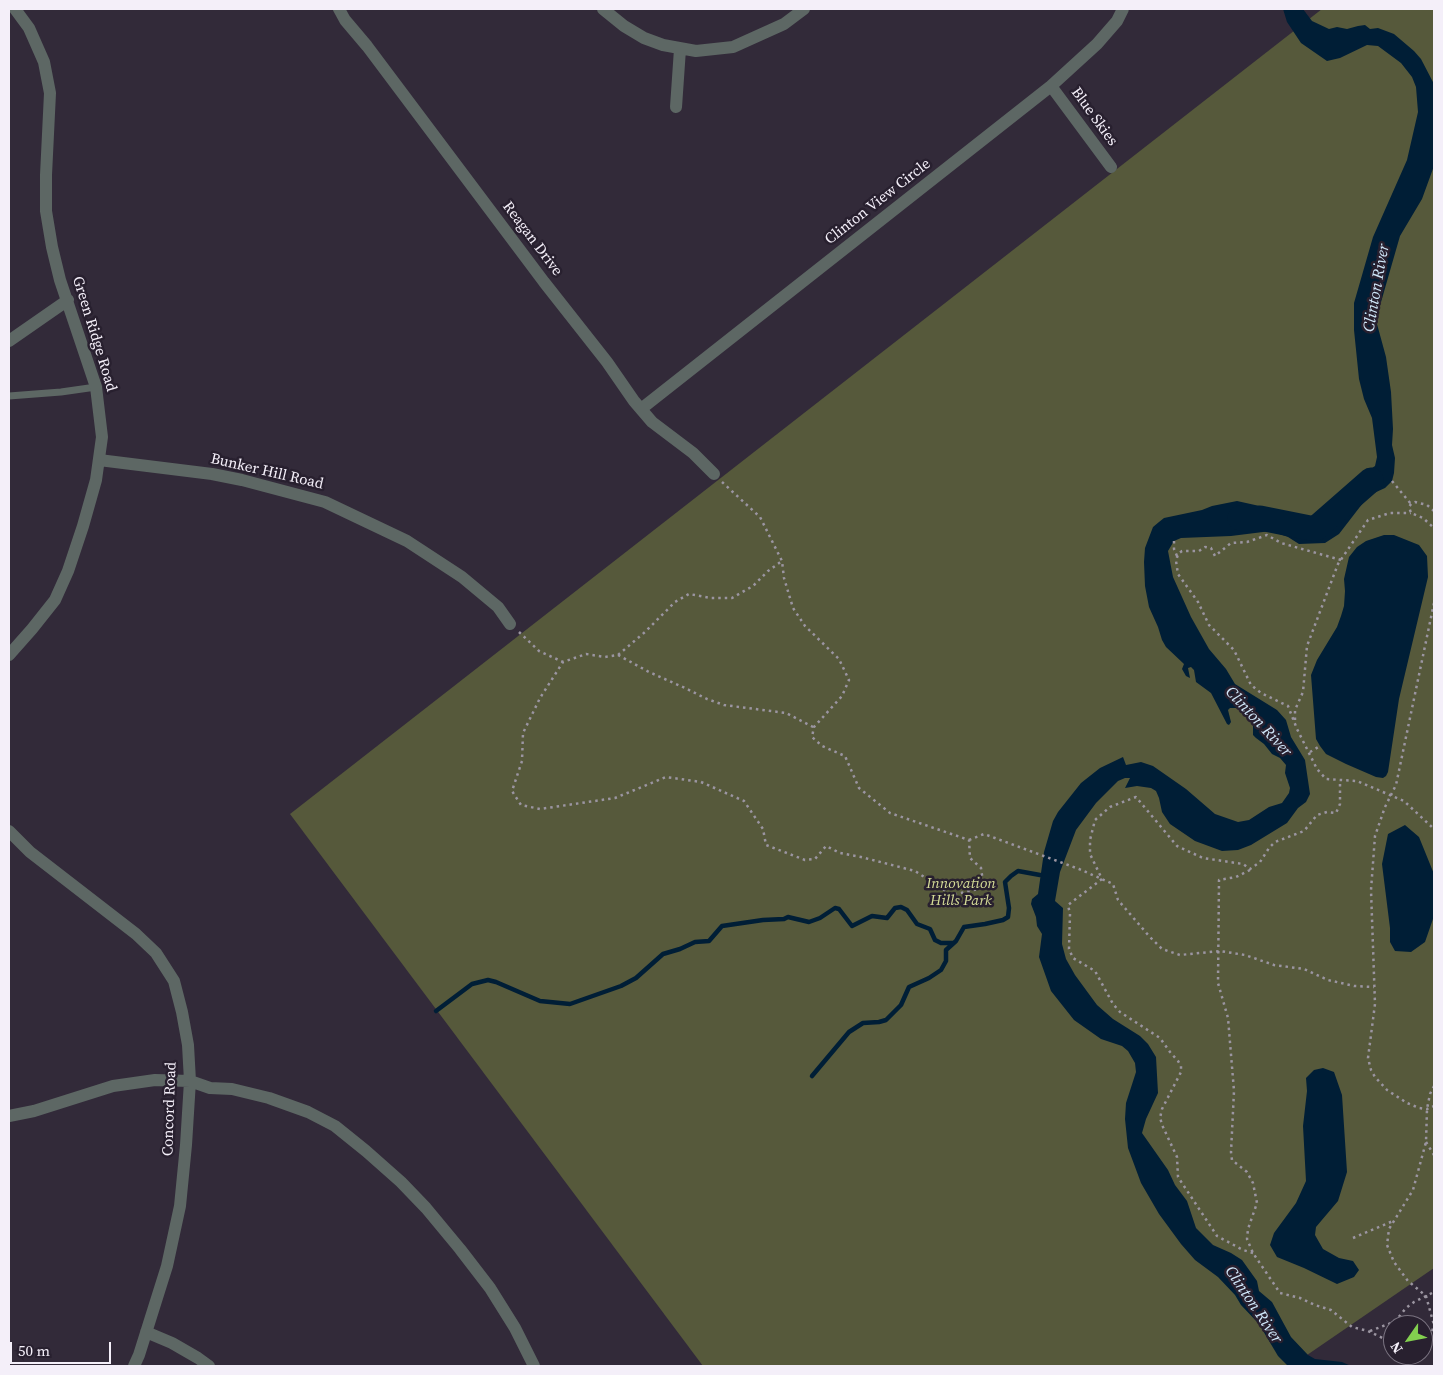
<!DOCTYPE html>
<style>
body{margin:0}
#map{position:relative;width:1443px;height:1375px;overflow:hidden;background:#322a39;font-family:"Source Serif 4",serif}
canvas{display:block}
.frame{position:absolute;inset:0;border:10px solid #f4eff9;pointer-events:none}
.north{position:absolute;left:1383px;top:1315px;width:50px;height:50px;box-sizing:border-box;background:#28202f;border:1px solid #7a7380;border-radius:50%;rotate:237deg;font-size:14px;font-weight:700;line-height:20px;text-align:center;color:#f4eff9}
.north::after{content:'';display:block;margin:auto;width:18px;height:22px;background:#83d04f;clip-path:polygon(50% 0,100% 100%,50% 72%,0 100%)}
.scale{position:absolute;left:10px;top:1342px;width:101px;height:22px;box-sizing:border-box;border:2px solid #f4eff9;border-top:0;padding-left:6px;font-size:15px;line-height:18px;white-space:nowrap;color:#f4eff9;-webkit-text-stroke:4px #28202f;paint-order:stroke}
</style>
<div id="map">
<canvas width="1443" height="1375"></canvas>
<div class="frame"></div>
<div class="north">N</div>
<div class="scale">50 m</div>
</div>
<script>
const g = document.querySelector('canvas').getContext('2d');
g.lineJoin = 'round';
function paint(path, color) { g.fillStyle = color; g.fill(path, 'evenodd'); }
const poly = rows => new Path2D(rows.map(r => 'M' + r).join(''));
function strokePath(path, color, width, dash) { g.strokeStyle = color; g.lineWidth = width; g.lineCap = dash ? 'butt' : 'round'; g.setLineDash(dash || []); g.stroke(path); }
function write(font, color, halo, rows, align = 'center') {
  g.font = font + ' "Source Serif 4",serif'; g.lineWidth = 5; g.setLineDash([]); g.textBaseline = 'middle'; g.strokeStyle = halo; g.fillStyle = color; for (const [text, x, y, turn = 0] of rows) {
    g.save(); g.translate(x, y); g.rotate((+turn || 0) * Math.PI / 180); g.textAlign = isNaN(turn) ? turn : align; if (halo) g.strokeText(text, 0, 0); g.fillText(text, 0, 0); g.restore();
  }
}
const green = poly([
 [1322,9,1434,9,1434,1268,1291,1366,703,1366,290,814]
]);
const water = poly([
 [1283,9,1303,9,1312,21,1329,29,1337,27,1347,29,1358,26,1365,25,1370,29,1378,28,1394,34,1414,51,1421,59,1434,84,1434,166,1422,199,1400,236,1377,316,1377,324,1386,357,1391,392,1393,429,1392,445,1395,458,1394,473,1392,481,1385,488,1374,493,1366,499,1339,534,1325,543,1299,544,1288,537,1271,531,1231,536,1181,538,1174,541,1168,551,1173,577,1191,617,1209,649,1226,669,1235,684,1277,710,1286,720,1291,737,1305,760,1310,794,1306,802,1298,808,1287,823,1251,845,1238,850,1222,851,1195,841,1170,824,1162,812,1159,798,1156,791,1151,788,1137,786,1125,788,1130,778,1125,778,1118,781,1096,803,1076,830,1060,872,1055,901,1063,908,1062,944,1066,959,1075,975,1097,1005,1113,1019,1140,1036,1148,1044,1156,1057,1158,1093,1146,1119,1142,1133,1168,1170,1175,1185,1187,1201,1196,1228,1213,1245,1231,1253,1242,1260,1257,1281,1259,1291,1272,1302,1291,1337,1308,1355,1315,1359,1342,1362,1351,1366,1288,1366,1278,1356,1259,1324,1241,1305,1235,1295,1218,1277,1195,1260,1181,1244,1159,1214,1141,1183,1128,1148,1125,1119,1126,1103,1136,1072,1135,1063,1128,1051,1122,1046,1101,1039,1074,1020,1051,991,1039,957,1042,934,1037,926,1036,917,1031,904,1032,899,1038,894,1044,852,1053,821,1058,812,1081,783,1100,768,1123,757,1126,765,1141,762,1153,766,1186,789,1215,814,1238,822,1249,820,1269,807,1282,803,1289,793,1290,788,1285,773,1286,765,1280,758,1272,754,1264,744,1256,738,1253,735,1253,723,1248,716,1237,708,1230,708,1228,710,1231,722,1229,725,1227,724,1211,693,1196,682,1194,670,1191,667,1188,668,1190,678,1186,676,1182,669,1184,664,1166,647,1162,640,1158,627,1149,607,1145,586,1144,562,1145,548,1153,527,1159,522,1164,518,1202,510,1212,506,1237,501,1255,505,1267,510,1277,525,1286,528,1316,522,1329,518,1360,487,1369,470,1375,466,1377,457,1372,418,1364,399,1359,379,1354,330,1354,303,1373,237,1407,160,1418,112,1416,87,1412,77,1401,63,1378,46,1367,45,1340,58,1327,61,1301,43,1287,22],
 [1384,535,1394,535,1419,545,1427,556,1428,577,1399,699,1388,772,1386,776,1383,778,1376,777,1346,764,1326,754,1320,746,1316,739,1311,675,1317,660,1337,627,1341,616,1344,606,1345,591,1344,579,1349,557,1357,547,1366,541],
 [1405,825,1419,837,1434,874,1434,916,1425,942,1411,952,1395,951,1390,942,1390,928,1382,864,1388,834],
 [1323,1068,1334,1072,1342,1095,1347,1172,1338,1201,1316,1227,1315,1235,1323,1249,1339,1258,1353,1261,1359,1270,1354,1277,1337,1284,1304,1268,1277,1257,1270,1245,1274,1233,1296,1203,1306,1181,1303,1126,1307,1091,1306,1078,1314,1070]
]);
const stream = poly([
 [436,1011,472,984,488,980,496,982,540,1001,570,1004,621,986,636,978,663,954,680,949,695,942,709,941,722,926,763,920,784,919,788,917,809,922,820,918,835,908,839,909,852,926,872,916,887,918,895,908,901,907,907,910,917,924,930,929,935,940,941,943,953,943],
 [812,1076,849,1032,863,1023,879,1022,886,1020,901,1005,909,987,929,978,941,970,946,961,946,950,956,941,964,927,985,924,1003,920,1008,917,1009,908,1005,882,1011,876,1018,871,1040,875]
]);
const river = poly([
 [1240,518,1260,518,1315,529,1371,480]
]);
const path = poly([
 [1392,481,1411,504],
 [722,482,760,517,782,561,784,578,793,608,805,626,839,659,849,680,842,696,814,727,812,737,822,746,845,756,859,788,890,813,969,840,970,858,981,868,983,882,978,889,952,895,915,871,861,857,840,853,826,846,815,859,805,860,766,845,763,829,744,801,701,782,666,777,615,798,540,809,521,805,512,791,522,761,523,733,540,698,563,662,586,654,605,657,618,655,645,632,675,602,689,594,711,598,732,598,753,586,768,571,782,561],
 [1434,511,1427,505,1415,502,1411,504,1409,507,1411,513,1423,518,1434,528],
 [1174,541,1174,549,1177,556],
 [1341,560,1281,543,1267,535,1247,542,1231,543,1215,556,1211,548,1205,547,1199,551,1182,551,1178,554,1176,561,1178,574,1198,602,1209,625,1234,650,1251,685,1261,693,1288,706,1297,729,1317,769,1326,779,1357,781,1404,801,1434,829],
 [1434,603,1396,785,1385,807,1375,836,1371,890,1375,1004,1368,1058,1371,1070,1375,1077,1387,1090,1407,1103,1419,1108,1427,1109,1434,1106],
 [519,632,539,651,563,662],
 [618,655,649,672,685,688,707,699,724,705,786,713,813,727],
 [1295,720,1295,710,1303,692,1307,646,1338,564,1368,520,1390,513,1411,513],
 [1310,752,1320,746],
 [969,840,984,834,1079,869,1113,884,1118,900,1149,936,1162,949,1180,955,1220,951,1245,955,1274,965,1304,969,1328,980,1354,986,1374,987],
 [1250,870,1236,877,1219,880,1218,983,1228,1018,1234,1091,1231,1152,1232,1160,1247,1172,1253,1183,1257,1203,1248,1229,1247,1239,1253,1253,1280,1293,1300,1298,1315,1305,1331,1310,1352,1327,1368,1331,1393,1343],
 [1434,1086,1430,1094,1427,1109,1426,1142,1413,1190,1389,1229,1387,1245,1394,1262,1408,1281,1426,1296,1434,1325],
 [1426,1142,1434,1155],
 [1353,1238,1393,1221],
 [1253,1253,1243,1250,1217,1236,1178,1177,1177,1157,1163,1127,1160,1118,1162,1109,1181,1072,1181,1066,1178,1061,1170,1052,1160,1038,1120,1012,1113,1004,1095,971,1073,958,1069,949,1070,914,1068,905,1102,879,1090,854,1090,840,1095,820,1110,807,1136,797,1177,846,1203,858,1243,864,1250,869,1260,862,1269,848,1275,842,1304,831,1317,815,1327,812,1336,813,1340,804,1340,780],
 [1370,1331,1391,1323,1398,1318,1406,1308,1414,1302,1434,1292],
 [1423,1348,1426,1341,1431,1335,1434,1325]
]);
const service = poly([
 [9,396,61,392,96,387]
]);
const minor = poly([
 [339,9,345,20,367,46,544,282,607,362,634,401,652,422,693,453,714,474],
 [603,9,624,26,644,38,663,45,696,51,733,47,784,24,804,9],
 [1051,86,1111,167],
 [676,107,680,49],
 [9,341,68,300],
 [641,409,1051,86,1097,44,1117,21,1123,9],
 [99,460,212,474,242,480,325,502,407,541,462,577,498,607,510,624],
 [9,655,32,629,55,600,68,571,83,526,96,480,102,437,96,387,60,280,52,247,46,211,46,175,50,93,44,62,29,28,15,9],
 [9,831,30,852,136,934,156,953,174,981,182,1012,188,1045,190,1081,186,1145,180,1206,167,1266,139,1355,134,1366],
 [9,1116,34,1111,113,1086,155,1080,190,1081,210,1088,232,1089,269,1098,308,1112,335,1126,366,1151,401,1182,426,1208,460,1249,490,1288,515,1328,534,1366],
 [146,1332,172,1343,198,1358,209,1366]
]);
const streetNames = [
 ["Blue Skies",1094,117,54],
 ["Clinton View Circle",878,202,-38],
 ["Reagan Drive",532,239,53],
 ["Green Ridge Road",94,334,73],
 ["Bunker Hill Road",267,472,13],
 ["Concord Road",170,1109,-88]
];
const parkNames = [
 ["Innovation",961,884],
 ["Hills Park",961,901]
];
const waterNames = [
 ["Clinton River",1377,288,-80],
 ["Clinton River",1258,722,47],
 ["Clinton River",1253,1305,56]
];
paint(green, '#56593b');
paint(water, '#001e36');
strokePath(stream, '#001e36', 4.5);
strokePath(river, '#001e36', 25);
strokePath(path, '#9b95a1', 2.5, [2.5, 4]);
strokePath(service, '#5d6764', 7);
strokePath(minor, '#5d6764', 12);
write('15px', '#f4eff9', '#28202f', streetNames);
write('italic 15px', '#d7de98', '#28202f', parkNames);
write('italic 16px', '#d0e7fa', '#28202f', waterNames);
</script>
